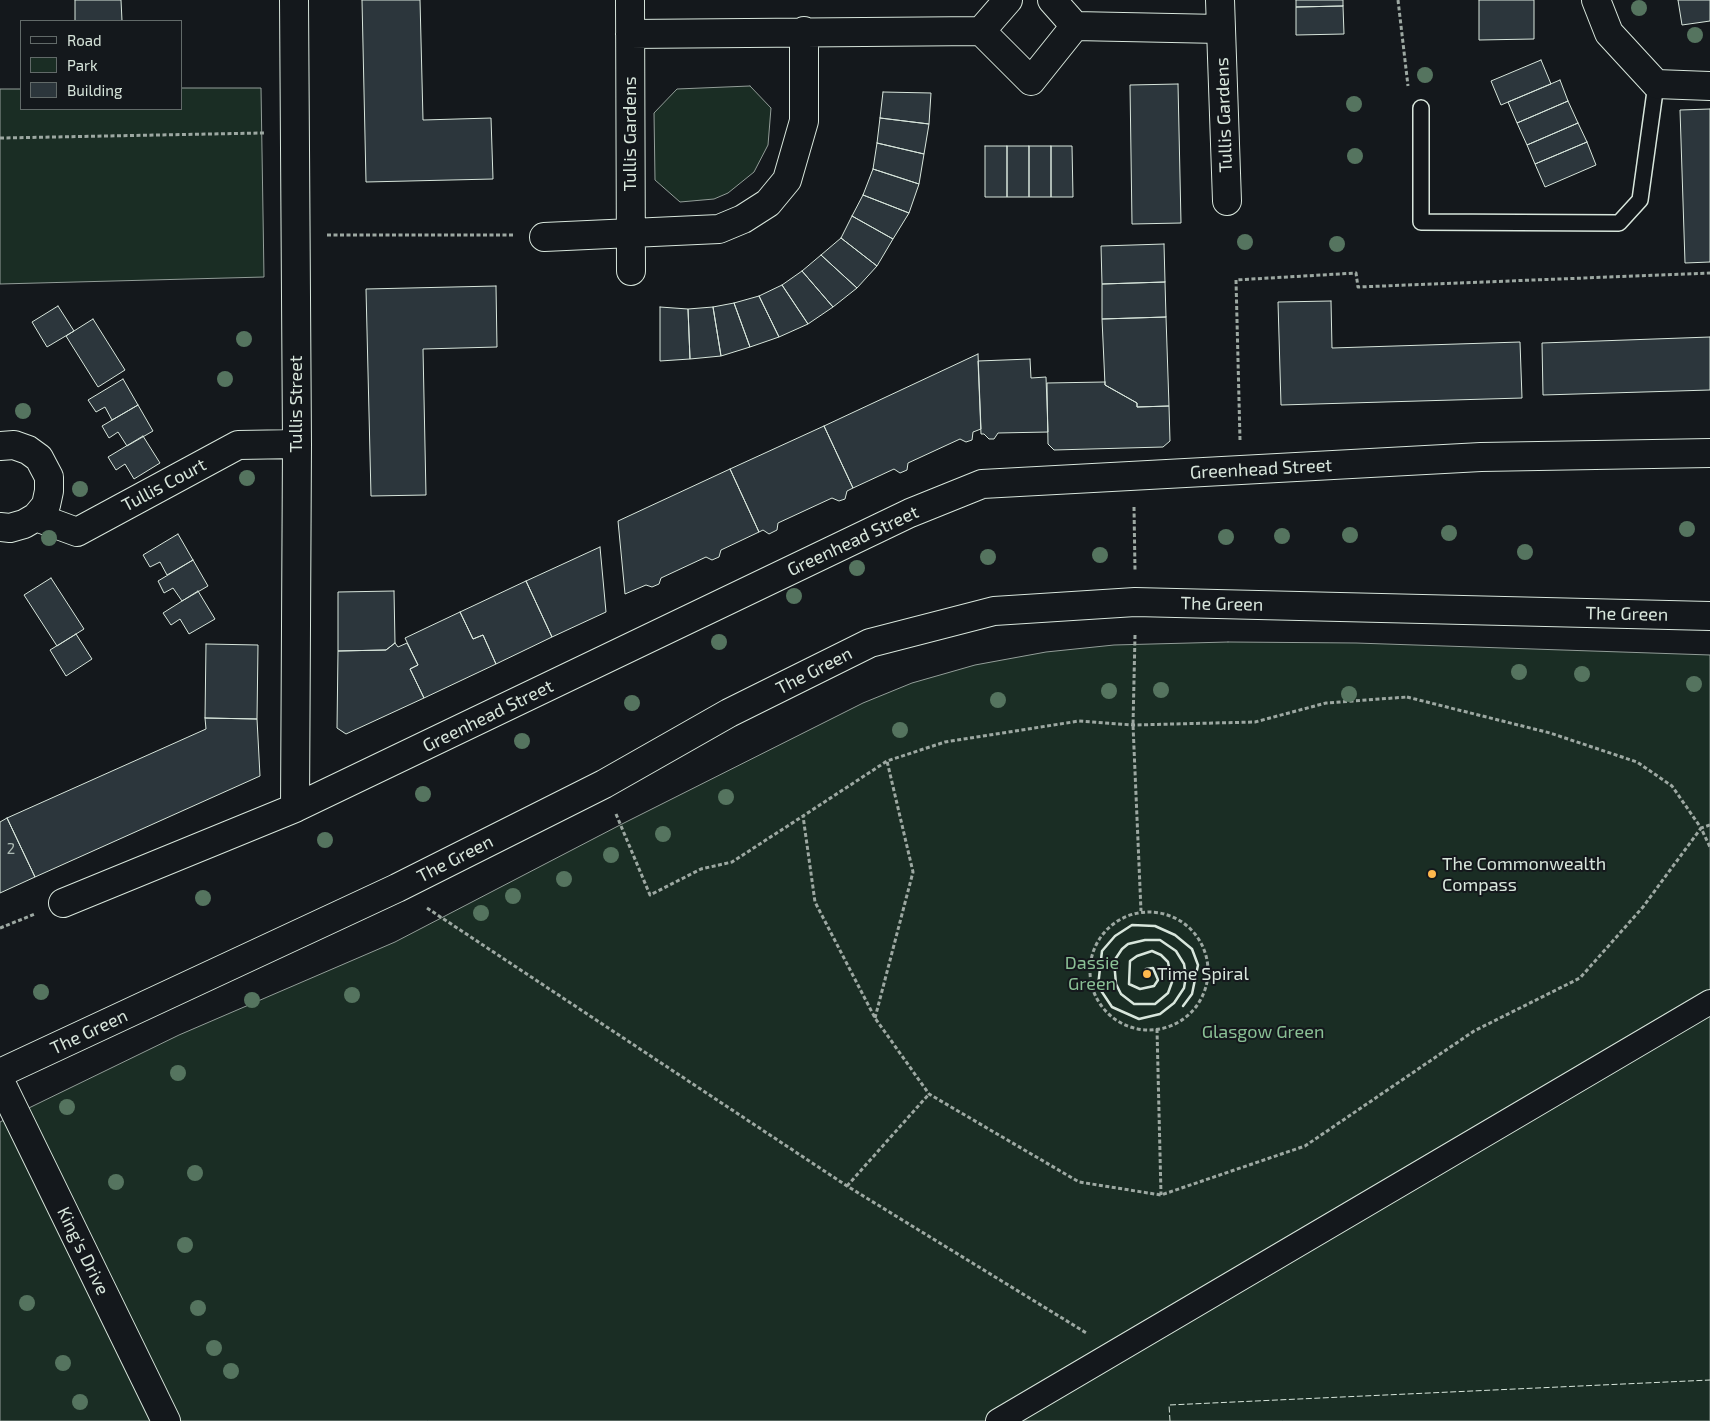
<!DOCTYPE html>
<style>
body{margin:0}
#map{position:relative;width:1710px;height:1421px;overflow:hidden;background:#14181c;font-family:"Exo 2",sans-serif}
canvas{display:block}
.legend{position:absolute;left:20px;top:20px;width:162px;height:90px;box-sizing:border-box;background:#14181c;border:1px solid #626a69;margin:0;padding:6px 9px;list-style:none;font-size:15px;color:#d8e6dc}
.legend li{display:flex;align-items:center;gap:10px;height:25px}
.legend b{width:25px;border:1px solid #626a69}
</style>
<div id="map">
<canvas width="1710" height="1421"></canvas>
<ul class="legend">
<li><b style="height:6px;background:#14181c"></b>Road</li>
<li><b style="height:14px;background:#1a2d24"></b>Park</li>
<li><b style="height:14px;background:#2c363c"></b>Building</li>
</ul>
</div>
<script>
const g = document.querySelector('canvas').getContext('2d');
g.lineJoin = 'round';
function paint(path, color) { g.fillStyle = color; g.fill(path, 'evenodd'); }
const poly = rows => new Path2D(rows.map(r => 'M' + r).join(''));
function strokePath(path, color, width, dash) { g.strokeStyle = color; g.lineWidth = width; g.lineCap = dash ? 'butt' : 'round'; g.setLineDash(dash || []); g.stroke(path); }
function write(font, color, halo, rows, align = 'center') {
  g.font = font + ' "Exo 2",sans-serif'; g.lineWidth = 4; g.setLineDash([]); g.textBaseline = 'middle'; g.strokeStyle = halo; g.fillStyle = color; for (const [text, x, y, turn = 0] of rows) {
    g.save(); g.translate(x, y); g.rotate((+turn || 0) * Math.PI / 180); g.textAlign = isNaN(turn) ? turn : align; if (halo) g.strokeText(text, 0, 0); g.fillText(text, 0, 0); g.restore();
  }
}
const green = poly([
 [750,86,771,108,768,145,754,172,728,193,714,199,680,202,655,180,654,113,677,89,750,86],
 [181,88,261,88,264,277,0,284,0,89,21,89,21,109,181,109,181,88],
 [1228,642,1356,643,1710,655,1710,1421,0,1421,0,1122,179,1035,395,942,620,825,863,703,912,683,975,665,1046,652,1114,645,1228,642]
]);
const building = poly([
 [75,0,121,0,122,21,75,21,75,0],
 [362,0,420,0,423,120,491,118,493,179,366,182,362,0],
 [1296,0,1343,0,1343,6,1296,7,1296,0],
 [1479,0,1534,0,1534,39,1479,40,1479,0],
 [1678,0,1710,0,1710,21,1682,25,1678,0],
 [1343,6,1344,34,1296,35,1296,7,1343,6],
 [1541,60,1551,84,1501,105,1491,81,1541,60],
 [1560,80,1568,101,1517,123,1508,102,1560,80],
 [1178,84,1181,223,1132,224,1130,85,1178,84],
 [883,92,931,93,929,124,880,118,883,92],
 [1568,101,1578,123,1527,145,1517,123,1568,101],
 [1710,109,1710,262,1685,263,1680,110,1710,109],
 [880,118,929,124,924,154,877,143,880,118],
 [1578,123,1587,142,1535,164,1527,145,1578,123],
 [1587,142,1596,165,1545,187,1535,164,1587,142],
 [877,143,924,154,919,184,873,169,877,143],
 [985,146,1007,146,1007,197,985,197,985,146],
 [1007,146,1029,146,1029,197,1007,197,1007,146],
 [1029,146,1051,146,1051,197,1029,197,1029,146],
 [1051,146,1072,146,1073,197,1051,197,1051,146],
 [873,169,919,184,909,213,863,195,873,169],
 [863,195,909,213,893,239,852,216,863,195],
 [852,216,893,239,877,266,841,238,852,216],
 [841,238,877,266,857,288,821,255,841,238],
 [1164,244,1165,282,1102,284,1101,246,1164,244],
 [821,255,857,288,833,307,802,271,821,255],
 [802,271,833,307,808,324,782,285,802,271],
 [1165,282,1166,317,1102,319,1102,284,1165,282],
 [782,285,808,324,779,337,759,296,782,285],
 [496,286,497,347,423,349,426,495,371,496,366,289,496,286],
 [759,296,779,337,750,347,734,303,759,296],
 [1331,301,1332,348,1520,342,1522,398,1281,405,1278,302,1331,301],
 [734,303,750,347,721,356,713,307,734,303],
 [58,306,74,331,47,347,32,322,58,306],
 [660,307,688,309,690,359,660,361,660,307],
 [713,307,721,356,690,359,688,309,713,307],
 [1166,317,1169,406,1137,407,1137,403,1105,385,1102,319,1166,317],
 [93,319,125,370,98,387,66,336,93,319],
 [1710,337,1710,390,1543,395,1542,343,1710,337],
 [978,354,981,429,973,432,972,440,966,442,960,439,908,463,907,470,900,473,894,469,853,488,824,426,978,354],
 [1030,359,1031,378,1046,377,1048,432,998,433,994,439,989,439,984,434,981,434,978,361,1030,359],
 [123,379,138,405,112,420,105,407,96,412,88,400,123,379],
 [1105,382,1105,385,1137,403,1137,407,1169,406,1170,441,1163,447,1054,450,1048,444,1047,383,1105,382],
 [138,405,153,431,127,446,118,432,109,438,102,426,138,405],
 [824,426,853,488,847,491,845,499,839,501,832,498,778,523,777,530,769,534,763,530,759,532,730,469,824,426],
 [143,436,160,463,134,479,125,464,116,470,108,457,143,436],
 [730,469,759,532,721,550,719,557,712,560,706,557,661,578,659,584,652,587,646,585,625,594,618,521,730,469],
 [178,534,193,560,167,575,160,562,150,567,143,555,178,534],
 [600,547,606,612,552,637,526,581,600,547],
 [193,560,208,586,182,601,173,588,164,593,158,581,193,560],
 [51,578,84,629,57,646,24,595,51,578],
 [526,581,552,637,496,664,483,635,473,639,460,612,526,581],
 [198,591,215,619,189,634,180,619,171,625,163,613,198,591],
 [394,591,395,643,386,650,338,651,338,592,394,591],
 [460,612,473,639,483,635,496,664,424,698,410,669,418,665,405,638,460,612],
 [76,634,92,659,66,676,50,650,76,634],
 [395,643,398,647,407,643,418,665,410,669,424,698,346,734,337,728,338,651,386,650,395,643],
 [206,644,258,645,257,719,205,718,206,644],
 [205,718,257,719,260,776,35,877,7,818,206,729,205,718],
 [7,818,35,877,0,893,0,822,7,818]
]);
const path = poly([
 [1398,0,1408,86],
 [0,138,264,133],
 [327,235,514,235],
 [1240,440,1236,280,1356,273,1358,287,1710,273],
 [1134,507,1135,571],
 [1135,635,1133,725,1141,911],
 [1407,697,1550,733,1637,762,1672,786,1701,828,1643,907,1580,978,1474,1031,1305,1146,1161,1195,1079,1182,929,1094,875,1018,815,902,803,816,887,761,945,742,1079,721,1133,725,1255,722,1326,703,1407,697],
 [616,814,650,895,701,869,732,862,803,816],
 [1710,825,1701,828,1710,847],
 [427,908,847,1186,1088,1334],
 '1090 971a59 59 0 1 1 118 0a59 59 0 1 1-118 0Z',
 [0,928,35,914],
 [875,1018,913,872,887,761],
 [1157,1029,1161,1195],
 [847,1186,929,1094]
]);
const service = poly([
 [1421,108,1421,222,1619,223,1640,200,1656,84]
]);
const pedestrian = poly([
 [998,1421,1710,1002]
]);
const minor = poly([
 [294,0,297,444,295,808],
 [630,0,631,271],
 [1008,0,981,31,1031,81,1075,26],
 [1052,0,1075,26,1220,29],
 [1220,0,1227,201],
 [1596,0,1609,33,1656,84,1710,86],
 [630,34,981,31],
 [544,237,719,229,743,219,768,203,787,180,804,121,804,31],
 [0,446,14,445,28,450,39,458,49,477,49,491,46,505,36,517,24,524,10,528,0,527],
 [36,517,77,532,238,445,297,444],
 [63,903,295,808,910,513,982,484,1481,457,1710,453]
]);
const primary = poly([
 [0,1073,397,888,604,784,729,713,870,643,994,611,1135,602,1710,616],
 [0,1081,166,1421]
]);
const fence = poly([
 [1170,1421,1169,1405,1710,1380]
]);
const wall = poly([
 [1143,973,1146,969,1153,968,1158,980,1154,986,1140,989,1129,984,1130,961,1137,956,1152,951,1161,955,1168,962,1172,982,1168,993,1155,1004,1134,1004,1121,994,1116,984,1114,961,1122,949,1128,944,1145,940,1160,940,1176,951,1184,964,1186,976,1184,988,1174,1003,1160,1014,1139,1019,1112,1007,1098,986,1102,951,1115,936,1132,925,1155,926,1175,935,1192,949,1198,965,1192,994,1183,1006]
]);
const trees = [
 [1639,8],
 [1695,35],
 [1425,75],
 [1354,104],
 [1355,156],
 [1245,242],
 [1337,244],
 [244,339],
 [225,379],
 [23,411],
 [247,478],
 [80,489],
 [1687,529],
 [1449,533],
 [1350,535],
 [1282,536],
 [1226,537],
 [49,538],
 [1525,552],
 [1100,555],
 [988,557],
 [857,568],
 [794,596],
 [719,642],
 [1519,672],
 [1582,674],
 [1694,684],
 [1161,690],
 [1109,691],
 [1349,694],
 [998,700],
 [632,703],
 [900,730],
 [522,741],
 [423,794],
 [726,797],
 [663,834],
 [325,840],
 [611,855],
 [564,879],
 [513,896],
 [203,898],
 [481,913],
 [41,992],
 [352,995],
 [252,1000],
 [178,1073],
 [67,1107],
 [195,1173],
 [116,1182],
 [185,1245],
 [27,1303],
 [198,1308],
 [214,1348],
 [63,1363],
 [231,1371],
 [80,1402]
];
const markers = [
 [1432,874,5,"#ffb74d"],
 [1147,974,5,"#ffb74d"]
];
const numberNames = [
 ["2",11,849]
];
const streetNames = [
 ["Tullis Gardens",1224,115,-92],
 ["Tullis Gardens",630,134,-90],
 ["Tullis Street",296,404,-90],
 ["Greenhead Street",1261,469,-3],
 ["Tullis Court",164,485,-28],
 ["Greenhead Street",853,541,-25],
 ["The Green",1222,604,1],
 ["The Green",1627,614,1],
 ["The Green",814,671,-27],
 ["Greenhead Street",488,716,-26],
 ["The Green",455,859,-27],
 ["The Green",89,1032,-25],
 ["King's Drive",83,1251,64]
];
const poiNames = [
 ["The Commonwealth",1442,864],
 ["Compass",1442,885],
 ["Time Spiral",1157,974]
];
const parkNames = [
 ["Dassie",1092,963],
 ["Green",1092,984],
 ["Glasgow Green",1263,1032]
];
paint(green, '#1a2d24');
strokePath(green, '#939e99', 1);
paint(building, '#2c363c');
strokePath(building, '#d8e6dc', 1);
strokePath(service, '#d8e6dc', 18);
strokePath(pedestrian, '#d8e6dc', 26);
strokePath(minor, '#d8e6dc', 30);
strokePath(primary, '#d8e6dc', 30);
strokePath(path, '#9da8a2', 3, [4, 2.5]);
strokePath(service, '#14181c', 15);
strokePath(pedestrian, '#14181c', 24);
strokePath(minor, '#14181c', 28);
strokePath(primary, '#14181c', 28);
strokePath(fence, '#d8e6dc', 1, [6, 2.5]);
strokePath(wall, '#d8e6dc', 2.5);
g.fillStyle = '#55745f';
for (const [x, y] of trees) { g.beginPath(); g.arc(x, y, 8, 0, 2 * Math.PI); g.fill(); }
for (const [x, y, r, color] of markers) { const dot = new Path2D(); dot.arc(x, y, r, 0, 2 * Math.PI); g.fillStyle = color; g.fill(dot); strokePath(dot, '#14181c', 2); }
write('15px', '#adbab4', null, numberNames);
write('18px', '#d8e6dc', '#14181c', streetNames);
write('18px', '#d8e6dc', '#14181c', poiNames, 'left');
write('18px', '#8ac095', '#14181c', parkNames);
</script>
